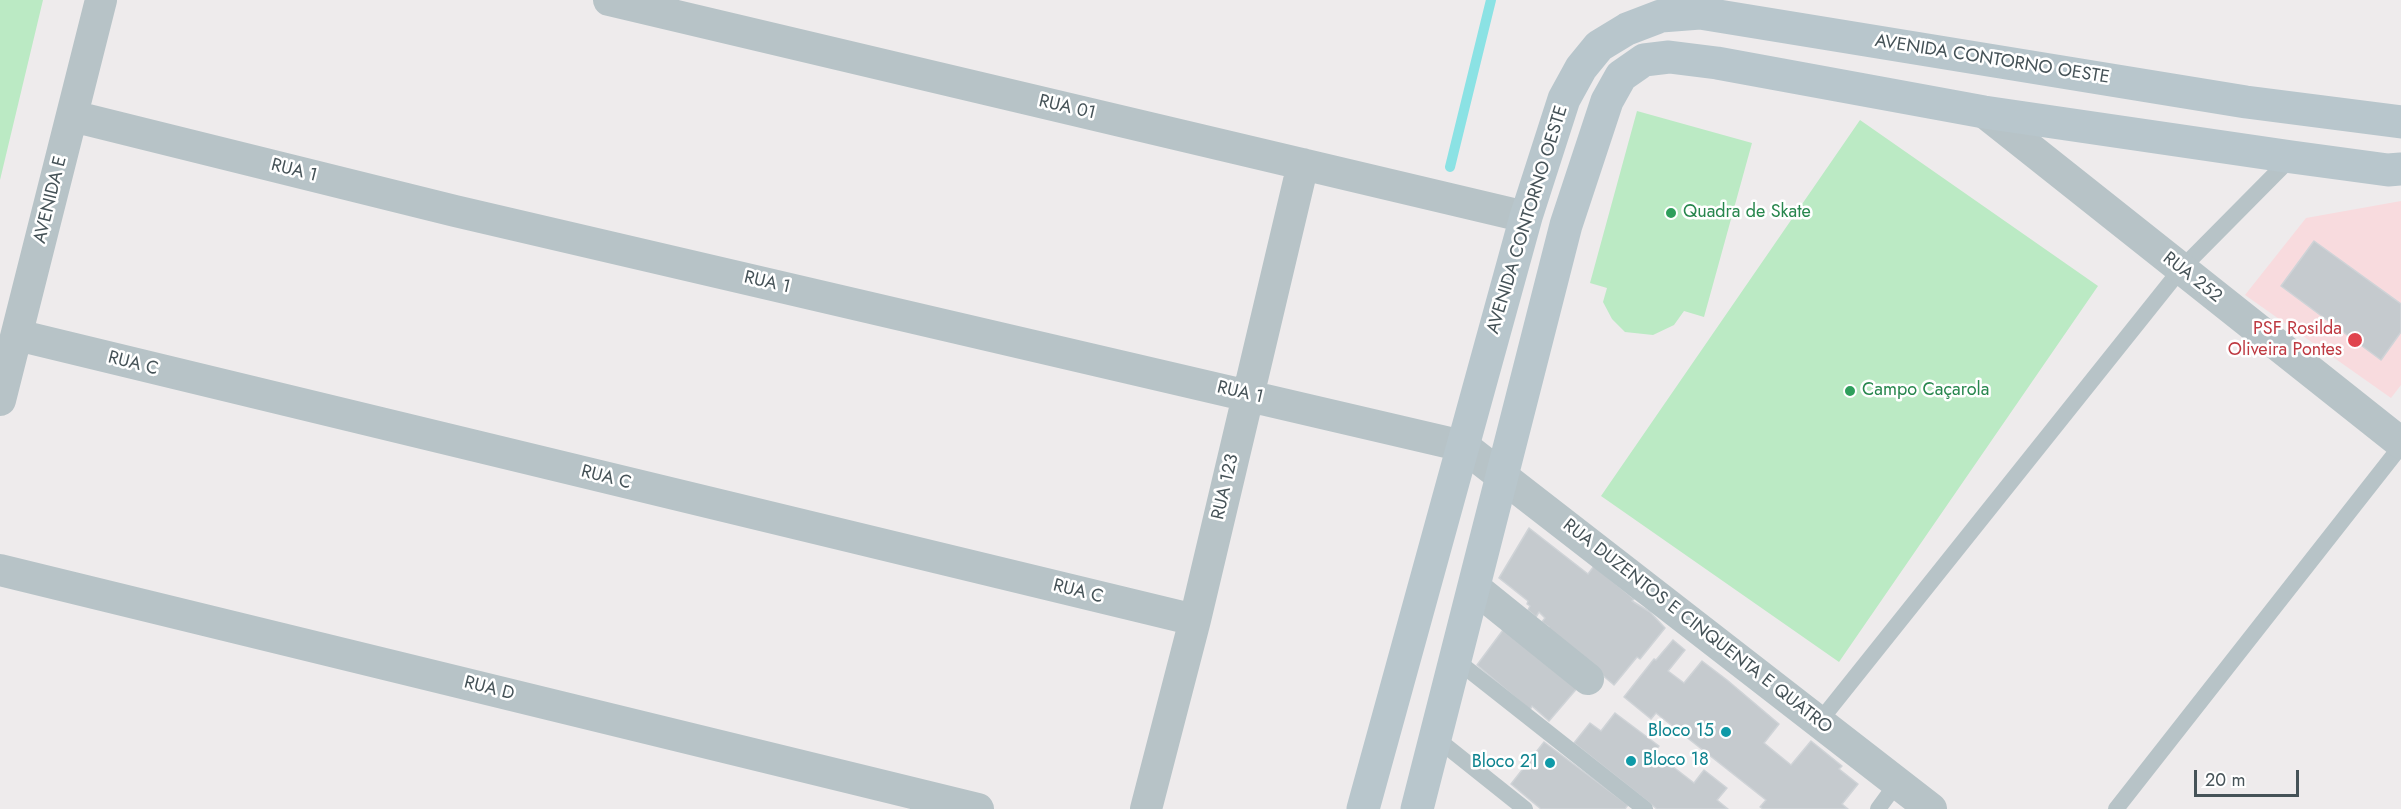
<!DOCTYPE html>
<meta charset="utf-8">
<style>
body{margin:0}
#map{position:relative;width:2401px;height:809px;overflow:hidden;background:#eeebec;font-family:Jost,sans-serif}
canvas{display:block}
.scale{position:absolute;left:2194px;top:770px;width:105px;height:27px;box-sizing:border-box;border:3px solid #455257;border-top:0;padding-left:8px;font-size:18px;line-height:21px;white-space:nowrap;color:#455257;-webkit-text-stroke:4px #fff;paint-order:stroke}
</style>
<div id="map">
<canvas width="2401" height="809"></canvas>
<div class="scale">20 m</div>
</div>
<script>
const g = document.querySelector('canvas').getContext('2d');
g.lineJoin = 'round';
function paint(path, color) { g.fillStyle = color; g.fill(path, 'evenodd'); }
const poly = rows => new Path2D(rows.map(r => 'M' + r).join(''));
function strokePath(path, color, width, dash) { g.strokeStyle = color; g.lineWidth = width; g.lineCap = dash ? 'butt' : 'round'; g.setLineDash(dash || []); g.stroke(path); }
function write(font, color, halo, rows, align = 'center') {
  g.font = font + ' Jost,sans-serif'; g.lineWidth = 5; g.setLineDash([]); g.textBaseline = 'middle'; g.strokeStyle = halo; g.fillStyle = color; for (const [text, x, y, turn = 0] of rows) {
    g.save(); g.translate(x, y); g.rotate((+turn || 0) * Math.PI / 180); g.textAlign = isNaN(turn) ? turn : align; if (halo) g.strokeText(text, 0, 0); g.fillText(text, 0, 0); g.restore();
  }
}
const medical = poly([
 [2401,201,2401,385,2391,398,2245,295,2306,218]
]);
const green = poly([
 [0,0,43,0,0,180],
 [1637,111,1752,143,1704,317,1684,311,1674,325,1653,335,1625,332,1612,319,1603,302,1607,288,1590,283],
 [1860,120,2098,286,1839,662,1601,496]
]);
const stream = poly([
 [1450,167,1491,0]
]);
const building = poly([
 [2314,241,2401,304,2401,332,2381,360,2281,286,2314,241],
 [1529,528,1588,574,1594,566,1634,599,1632,601,1650,612,1665,628,1640,659,1637,657,1614,685,1548,629,1549,627,1542,622,1545,618,1539,612,1536,617,1528,610,1530,606,1527,604,1528,601,1499,578,1529,528],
 [1506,626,1579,686,1549,721,1532,706,1530,710,1477,665,1506,626],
 [1673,640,1685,650,1668,671,1684,683,1702,661,1727,680,1779,724,1764,743,1791,765,1811,741,1842,766,1839,769,1858,784,1842,804,1848,809,1763,809,1760,807,1766,800,1656,713,1651,719,1624,697,1654,659,1656,660,1673,640],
 [1615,713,1659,746,1654,752,1694,783,1704,770,1727,788,1717,800,1728,809,1657,809,1574,743,1590,723,1601,731,1615,713],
 [1544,742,1628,805,1625,809,1541,809,1511,784,1544,742]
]);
const lane = poly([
 [1456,660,1645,809],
 [1819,722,2181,269,2292,157],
 [1436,738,1525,809],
 [1878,809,1897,783],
 [2116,809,2401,446]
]);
const street = poly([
 [609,0,1526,217],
 [1984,112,2401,443],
 [72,116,455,211,1463,446,1931,809],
 [17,335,1195,620],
 [0,400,101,0],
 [0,570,978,809],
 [1475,588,1588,679],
 [1146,809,1195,620,1303,164]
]);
const secondary = poly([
 [1363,809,1526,217,1564,99,1581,68,1599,46,1627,29,1661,16,1700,13,2246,102,2401,122],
 [1417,809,1566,225,1607,101,1621,76,1644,60,1669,57,1717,63,1984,112,2292,157,2388,170,2401,169]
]);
const markers = [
 [1671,213,6,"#2e9e5b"],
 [2355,340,8,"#e0444e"],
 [1850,391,6,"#2e9e5b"],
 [1726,732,6,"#0f9aa8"],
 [1631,761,6,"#0f9aa8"],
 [1550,763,6,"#0f9aa8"]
];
const streetNames = [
 ["AVENIDA CONTORNO OESTE",1992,60,9],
 ["RUA 01",1067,108,13],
 ["RUA 1",294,171,14],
 ["AVENIDA E",51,200,-76],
 ["AVENIDA CONTORNO OESTE",1528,220,-73],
 ["RUA 252",2192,278,38],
 ["RUA 1",767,283,13],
 ["RUA C",133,364,14],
 ["RUA 1",1240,393,13],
 ["RUA C",606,478,14],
 ["RUA 123",1226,487,-77],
 ["RUA C",1078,592,14],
 ["RUA DUZENTOS E CINQUENTA E QUATRO",1697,627,38],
 ["RUA D",489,689,14]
];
const leisureNames = [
 ["Quadra de Skate",1683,213],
 ["Campo Caçarola",1862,391]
];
const healthNames = [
 ["PSF Rosilda",2342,330],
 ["Oliveira Pontes",2342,351]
];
const cultureNames = [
 ["Bloco 15",1714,732],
 ["Bloco 18",1643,761,"left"],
 ["Bloco 21",1538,763]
];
paint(medical, '#f8dbde');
paint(green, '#bbeac4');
strokePath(stream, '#8be2e4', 10);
paint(building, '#c5cace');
strokePath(building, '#cfd3d7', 1.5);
strokePath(lane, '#b7c3c7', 16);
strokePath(street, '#b7c3c7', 32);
strokePath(secondary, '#b8c6cc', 33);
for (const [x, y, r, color] of markers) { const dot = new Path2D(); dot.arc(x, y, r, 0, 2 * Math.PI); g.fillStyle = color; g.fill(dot); strokePath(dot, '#fff', 2); }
write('18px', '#455257', '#fff', streetNames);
write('18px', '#27864d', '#fff', leisureNames, 'left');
write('18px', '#be3a42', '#fff', healthNames, 'right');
write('18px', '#0d838f', '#fff', cultureNames, 'right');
</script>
